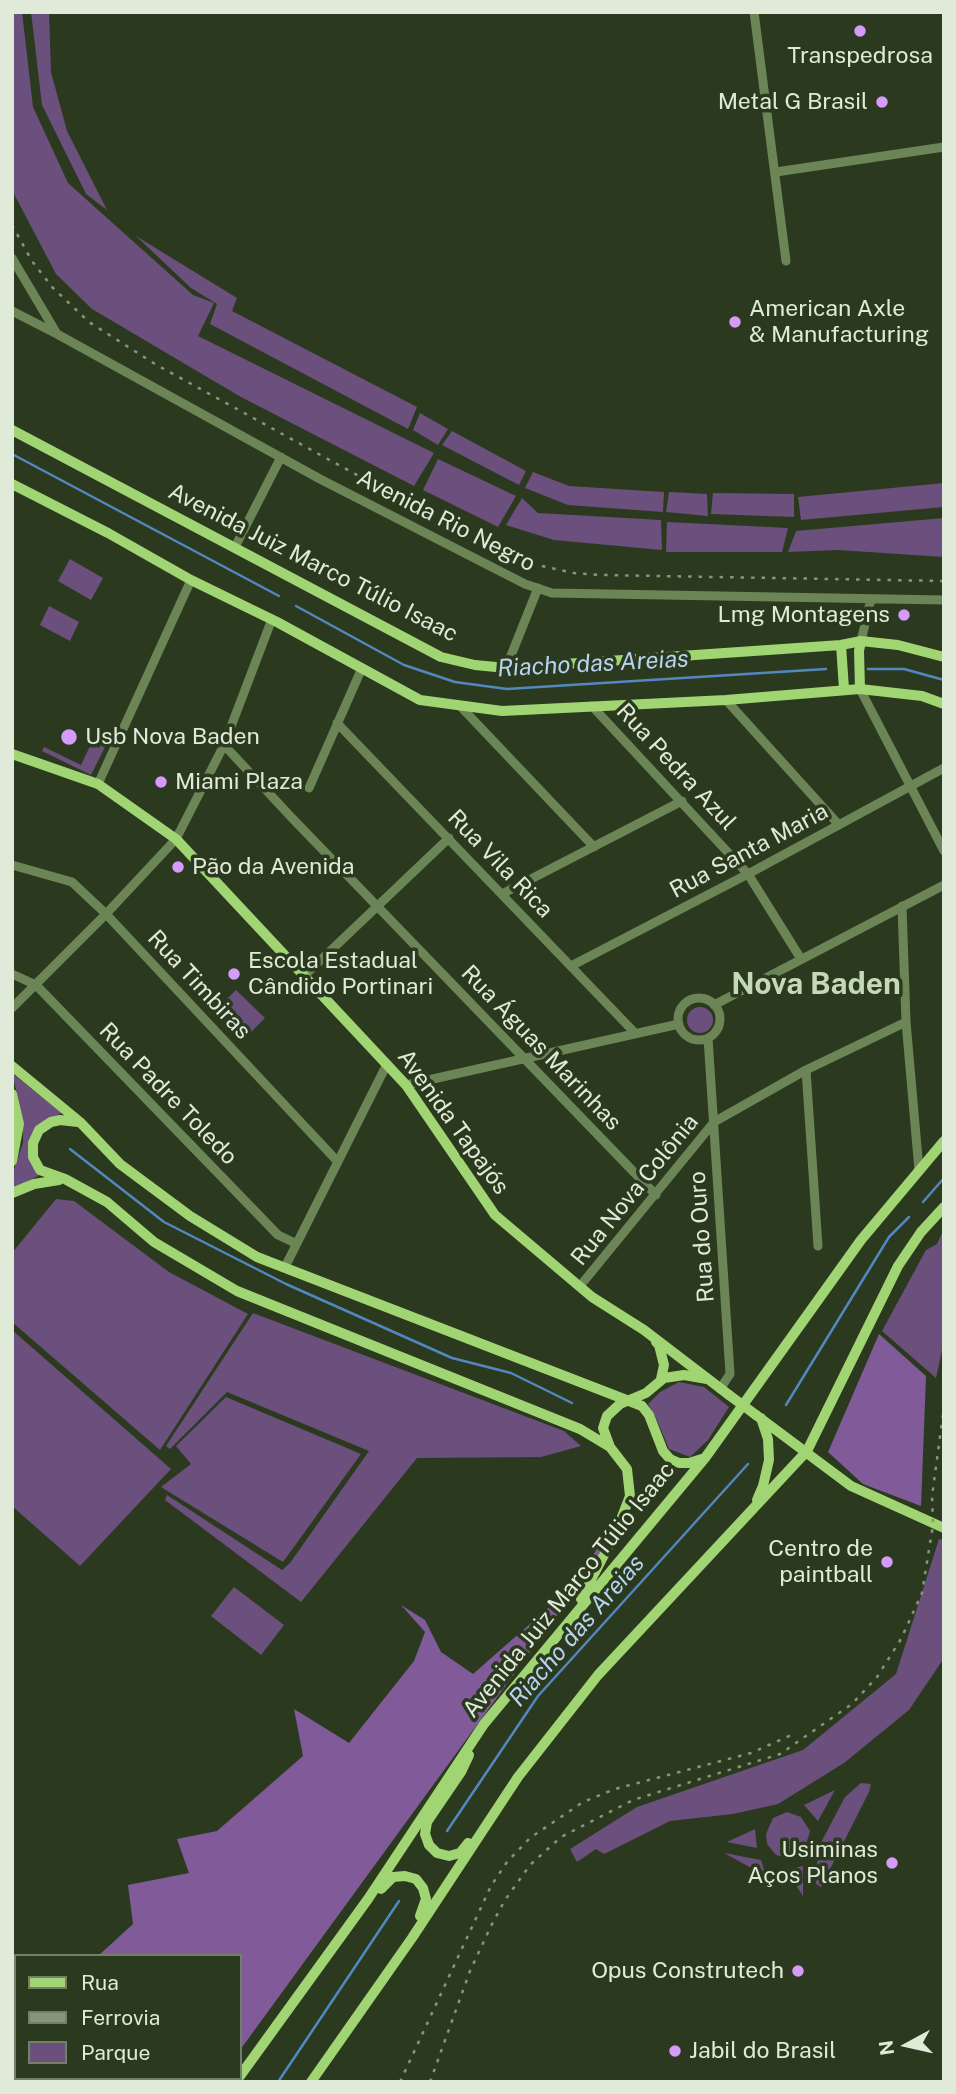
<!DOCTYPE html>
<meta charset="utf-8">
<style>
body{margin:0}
#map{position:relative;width:956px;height:2094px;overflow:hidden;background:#2b3a1e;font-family:"Public Sans",sans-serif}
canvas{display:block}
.frame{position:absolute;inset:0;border:14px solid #dfead8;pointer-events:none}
.legend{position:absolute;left:14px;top:1954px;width:228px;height:126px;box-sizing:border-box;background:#2b3a1e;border:2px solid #738068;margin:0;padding:9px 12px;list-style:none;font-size:21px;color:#dfead8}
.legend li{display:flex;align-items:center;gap:14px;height:35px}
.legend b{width:35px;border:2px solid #738068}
.north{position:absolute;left:872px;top:2010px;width:70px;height:70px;-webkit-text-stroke:5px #2b3a1e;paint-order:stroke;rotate:262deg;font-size:19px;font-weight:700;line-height:28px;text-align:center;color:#dfead8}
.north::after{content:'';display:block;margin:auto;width:24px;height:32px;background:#dfead8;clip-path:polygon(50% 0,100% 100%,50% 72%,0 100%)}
</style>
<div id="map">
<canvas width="956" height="2094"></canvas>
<div class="frame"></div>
<ul class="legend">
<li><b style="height:9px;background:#a1d573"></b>Rua</li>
<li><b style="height:9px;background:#88957e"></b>Ferrovia</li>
<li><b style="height:19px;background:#6b4f7c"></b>Parque</li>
</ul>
<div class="north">N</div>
</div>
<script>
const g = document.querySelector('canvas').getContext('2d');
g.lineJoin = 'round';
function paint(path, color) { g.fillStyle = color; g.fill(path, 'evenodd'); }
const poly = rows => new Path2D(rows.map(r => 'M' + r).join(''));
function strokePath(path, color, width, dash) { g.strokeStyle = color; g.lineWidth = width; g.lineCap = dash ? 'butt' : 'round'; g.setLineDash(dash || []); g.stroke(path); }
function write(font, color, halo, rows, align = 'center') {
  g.font = font + ' "Public Sans",sans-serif'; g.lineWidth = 7; g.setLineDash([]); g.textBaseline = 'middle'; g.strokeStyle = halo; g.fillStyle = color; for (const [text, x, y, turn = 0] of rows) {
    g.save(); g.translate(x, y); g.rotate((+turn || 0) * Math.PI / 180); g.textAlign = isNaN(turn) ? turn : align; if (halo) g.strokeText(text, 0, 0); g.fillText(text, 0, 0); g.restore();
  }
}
const green = poly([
 [12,12,22,12,33,107,68,183,193,295,214,303,198,336,434,453,414,486,241,397,92,309,56,274,12,190],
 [31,12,49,12,51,72,67,131,107,210,86,194,42,105],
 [136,236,237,298,232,311,417,407,408,429,210,324,217,304,191,288],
 [420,413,448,429,438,445,413,430],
 [452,431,526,471,519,485,442,445],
 [438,459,516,496,498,527,423,490],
 [533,472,569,486,664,492,663,512,568,505,525,488],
 [944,483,944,507,801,520,798,497],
 [669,492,707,494,708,516,666,512],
 [713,493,794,494,794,517,711,514],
 [522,498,538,513,661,520,662,550,554,540,506,525],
 [944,518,944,557,838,550,788,552,796,531],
 [667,522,788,528,782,552,666,552],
 [70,559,103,578,91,600,58,581],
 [49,606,79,622,70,641,40,625],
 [103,741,107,743,91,775,42,751,44,747,81,765,91,744,99,748],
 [236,990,265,1018,245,1038,217,1009],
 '687 1020a13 13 0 1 1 26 0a13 13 0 1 1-26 0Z',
 [12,1073,62,1113,49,1119,30,1142,40,1175,12,1189,12,1175,23,1143,23,1120],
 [56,1199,74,1201,169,1272,248,1314,160,1450,12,1322,12,1253],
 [944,1229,944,1341,936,1378,882,1331,926,1250,937,1244],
 [253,1313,564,1431,581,1446,541,1457,417,1458,301,1602,165,1500,167,1495,282,1570,290,1563,369,1451,227,1392,170,1449,166,1446],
 [12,1330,171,1469,80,1566,12,1506],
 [679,1382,704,1387,729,1407,708,1440,690,1457,669,1449,657,1420,648,1404,660,1392],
 [226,1397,361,1454,283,1562,161,1487,191,1464,176,1446],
 [939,1539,944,1540,944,1658,909,1710,844,1763,778,1804,733,1814,670,1821,604,1854,596,1849,577,1862,570,1849,637,1807,803,1750,896,1674],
 [234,1587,284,1625,261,1655,211,1616],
 [861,1783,871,1784,869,1792,821,1887,816,1884,818,1848,845,1797],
 [835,1790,818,1821,804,1805],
 [787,1812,801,1817,810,1831,805,1850,791,1859,776,1855,767,1844,766,1834,773,1818],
 [755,1829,757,1848,727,1842],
 [724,1853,761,1860,766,1876],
 [803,1866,803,1896,786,1870]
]);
const forest = poly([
 [879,1334,926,1376,921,1506,863,1484,828,1452],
 [615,1519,595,1563,240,2050,240,1956,98,1956,133,1924,128,1885,189,1873,177,1839,217,1831,303,1756,294,1709,349,1743,414,1661,425,1632,401,1605,425,1620,441,1652,473,1674,564,1594,590,1560],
 [86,2078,219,2078,217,2082,87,2082]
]);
const stream = poly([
 [12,454,279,596],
 [296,606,404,665,455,682,507,689,826,669],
 [868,669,904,669,944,680],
 [70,1149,164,1222,286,1284,452,1358,511,1373,572,1403],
 [923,1202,944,1178],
 [786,1405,889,1237,909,1217],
 [447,1831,538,1696,748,1464],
 [278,2082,399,1901]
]);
const minor = poly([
 [754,12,786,261],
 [776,172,944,147],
 [12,258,57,334,320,479,525,584,552,593,944,600],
 [12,311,57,334],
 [235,547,281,457],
 [861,641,871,599],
 [506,668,538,588],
 [860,689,944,851],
 [726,700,839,825],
 [592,706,748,874,801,959],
 [461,707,594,847],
 [337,723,634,1032],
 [224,745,292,818,656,1195],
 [98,784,191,580],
 [309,788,362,668],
 [12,865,72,882,106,914,338,1162],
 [502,894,682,801],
 [902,906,906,1022,919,1170],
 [571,966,748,874,944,768],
 [12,974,36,985,278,1235,295,1243],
 [304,976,449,838],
 '678 1019a21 21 0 1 1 42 0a21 21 0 1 1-42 0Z',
 [714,1005,944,885],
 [12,1008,106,914,176,839,224,745,272,619],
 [708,1038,730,1374,720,1389],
 [806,1070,818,1246],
 [406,1085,679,1024],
 [285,1267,387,1064],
 [580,1286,714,1122,806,1070,906,1022]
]);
const major = poly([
 [12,430,441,657,475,665,506,668,841,645,861,641,898,645,944,657],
 [12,484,108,533,191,580,277,622,420,700,502,711,726,700,860,689,922,696,944,704],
 [841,645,844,689],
 [860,689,859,651,861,641],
 [12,754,98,784,176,839,406,1085,495,1215,592,1297,644,1330,729,1395],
 [12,1066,80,1122,120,1164,190,1216,257,1257,642,1406,649,1415,663,1451,670,1459,679,1463,689,1463,705,1458],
 [12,1094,19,1124,12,1161],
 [78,1122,60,1120,51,1122,39,1130,33,1143,33,1157,40,1170,65,1179,107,1202,154,1242,237,1291,580,1429,610,1447],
 [12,1193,34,1184,59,1180],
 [656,1342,659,1345,664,1365,661,1379],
 [756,1415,851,1486,944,1528],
 [757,1500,763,1486,769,1460,768,1439,761,1418],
 [581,1599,616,1532,630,1496,627,1469,610,1447,603,1428,607,1416,620,1404,646,1393,664,1378,684,1375,707,1379],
 [468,1843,460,1853,449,1856,437,1853,429,1845,425,1834,427,1822,461,1772,469,1755],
 [381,1889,393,1877,405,1876,416,1879,423,1888,426,1899,420,1916],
 [240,2076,368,1899,484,1724,705,1458,861,1240,944,1141],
 [311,2082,412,1938,518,1777,598,1675,807,1451,898,1266,921,1232,944,1207]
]);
const rail = poly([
 [12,225,32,261,52,287,89,322,155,364,497,552,533,564,574,573,601,575,944,581],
 [400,2082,491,1886,507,1862,530,1838,583,1802,615,1789,751,1753,796,1733],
 [430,2082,470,1971,491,1926,505,1900,530,1865,561,1837,633,1800,780,1754,852,1704,877,1677,901,1639,922,1593,933,1525,932,1496,944,1407]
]);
const majorBridge = poly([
 [729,1395,756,1415]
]);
const markers = [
 [860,31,7,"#d69bfa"],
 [882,102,7,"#d69bfa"],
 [735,322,7,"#d69bfa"],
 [904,615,7,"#d69bfa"],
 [69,737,9,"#d69bfa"],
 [161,782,7,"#d69bfa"],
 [178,867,7,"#d69bfa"],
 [234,974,7,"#d69bfa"],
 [887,1562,7,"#d69bfa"],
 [892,1863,7,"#d69bfa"],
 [798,1971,7,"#d69bfa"],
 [675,2051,7,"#d69bfa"]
];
const poiNames = [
 ["Transpedrosa",860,56,"center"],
 ["Metal G Brasil",868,102,"right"],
 ["American Axle",749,309],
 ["& Manufacturing",749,335],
 ["Lmg Montagens",890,615,"right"],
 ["Usb Nova Baden",85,737],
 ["Miami Plaza",175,782],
 ["Pão da Avenida",192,867],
 ["Escola Estadual",248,961],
 ["Cândido Portinari",248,987],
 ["Centro de",873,1549,"right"],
 ["paintball",873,1575,"right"],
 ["Usiminas",878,1850,"right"],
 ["Aços Planos",878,1876,"right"],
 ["Opus Construtech",784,1971,"right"],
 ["Jabil do Brasil",689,2051]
];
const streetNames = [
 ["Avenida Rio Negro",446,521,27],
 ["Avenida Juiz Marco Túlio Isaac",313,563,27],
 ["Rua Pedra Azul",676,767,47],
 ["Rua Santa Maria",749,851,-28],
 ["Rua Vila Rica",500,864,46],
 ["Rua Timbiras",199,985,47],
 ["Rua Águas Marinhas",541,1048,46],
 ["Rua Padre Toledo",168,1094,46],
 ["Avenida Tapajós",453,1122,54],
 ["Rua Nova Colônia",635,1190,-51],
 ["Rua do Ouro",702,1237,-94],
 ["Avenida Juiz Marco Túlio Isaac",569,1590,-51]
];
const waterNames = [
 ["Riacho das Areias",593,664,-3],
 ["Riacho das Areias",577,1631,-49]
];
const districtNames = [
 ["Nova Baden",816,985]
];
paint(green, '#6b4f7c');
paint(forest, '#815b99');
strokePath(stream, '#5287bf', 2.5);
strokePath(minor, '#6c8557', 9);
strokePath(major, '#a1d573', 10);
strokePath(rail, '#88957e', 2.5, [3.5, 7]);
strokePath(majorBridge, '#a1d573', 10);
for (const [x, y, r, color] of markers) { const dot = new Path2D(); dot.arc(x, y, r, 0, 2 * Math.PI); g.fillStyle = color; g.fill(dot); strokePath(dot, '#2b3a1e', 2.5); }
write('23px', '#dfead8', '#2b3a1e', poiNames, 'left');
write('23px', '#dfead8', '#2b3a1e', streetNames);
write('italic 24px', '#b7d3f2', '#2b3a1e', waterNames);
write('bold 30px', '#c6d9b7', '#2b3a1e', districtNames);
</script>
